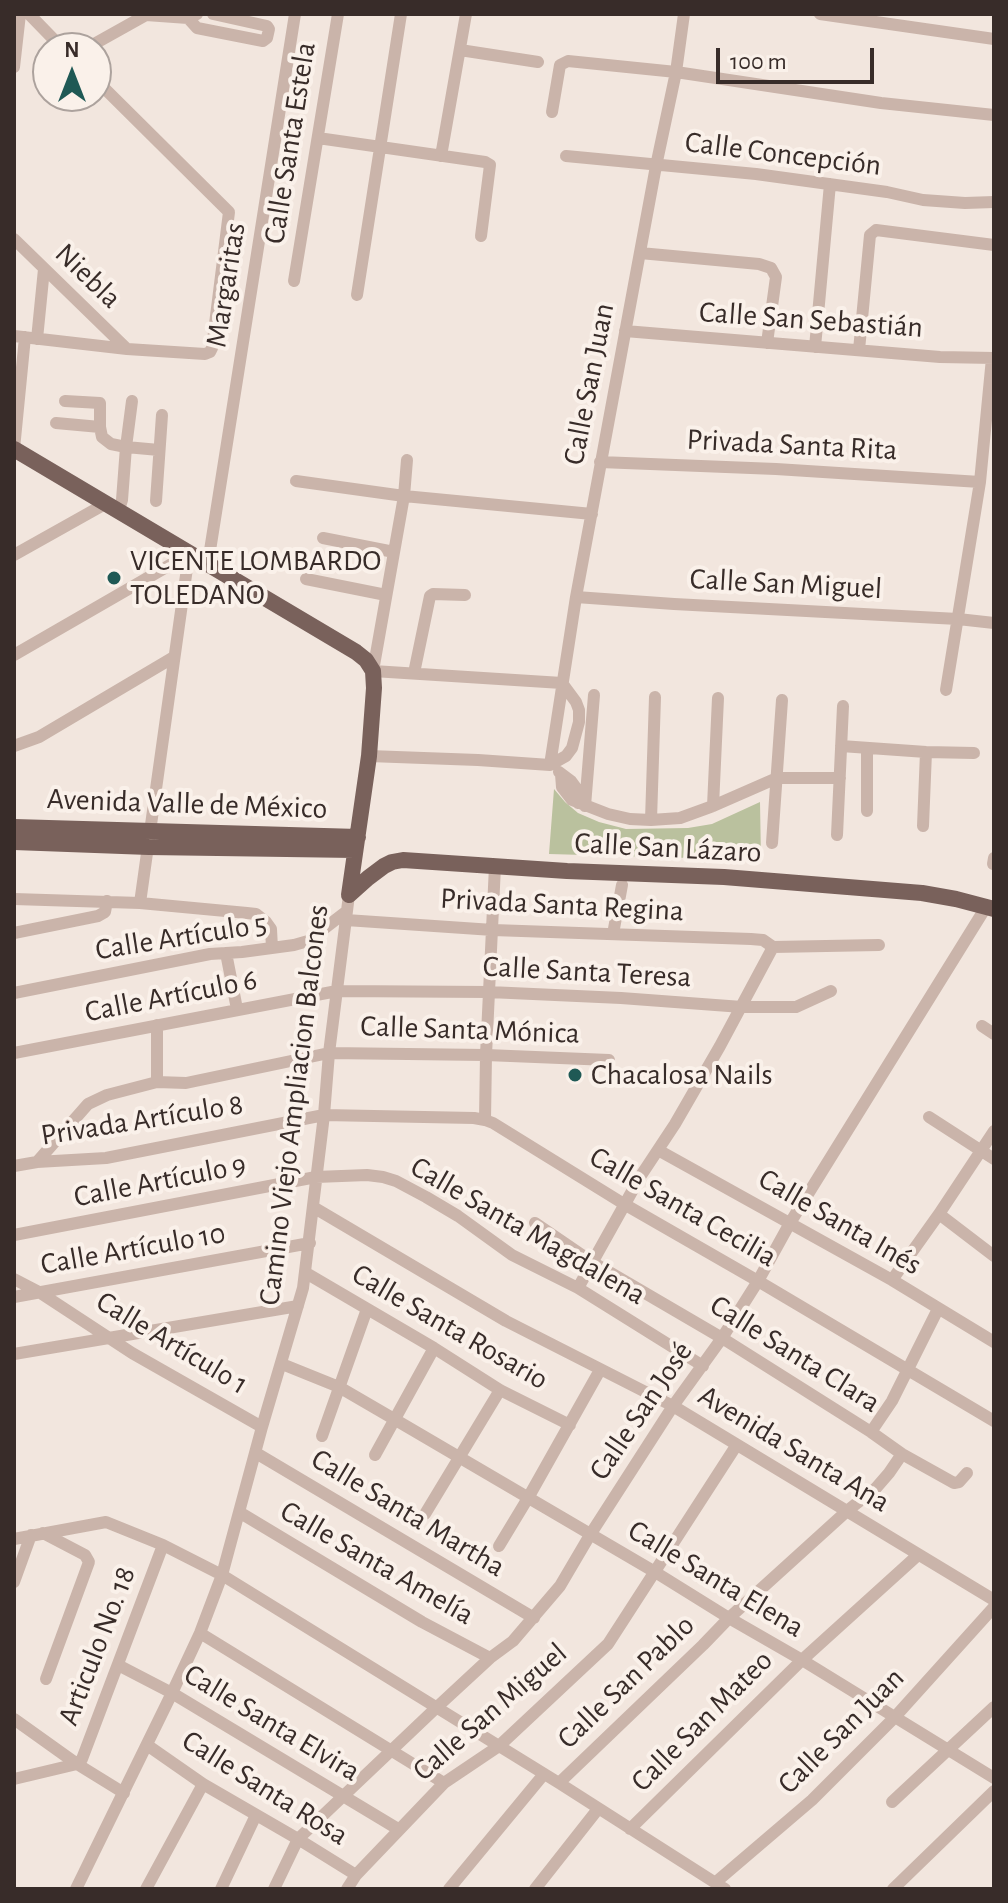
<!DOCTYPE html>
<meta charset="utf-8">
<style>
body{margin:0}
#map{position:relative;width:1008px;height:1903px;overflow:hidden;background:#f2e6de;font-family:"Alegreya Sans",sans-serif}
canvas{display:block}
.frame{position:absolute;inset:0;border:16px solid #382c29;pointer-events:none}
.north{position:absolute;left:32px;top:32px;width:80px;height:80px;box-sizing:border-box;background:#faf1ea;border:2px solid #aca29d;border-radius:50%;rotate:0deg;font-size:22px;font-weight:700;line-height:32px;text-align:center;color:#382c29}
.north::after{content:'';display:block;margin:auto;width:28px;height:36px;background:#1f5955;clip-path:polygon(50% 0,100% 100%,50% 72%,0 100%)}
.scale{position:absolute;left:716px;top:48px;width:158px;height:36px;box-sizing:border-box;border:4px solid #382c29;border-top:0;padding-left:10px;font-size:24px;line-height:28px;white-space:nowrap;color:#382c29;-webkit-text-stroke:6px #faf1ea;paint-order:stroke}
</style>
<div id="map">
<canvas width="1008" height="1903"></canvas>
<div class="frame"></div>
<div class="north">N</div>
<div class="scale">100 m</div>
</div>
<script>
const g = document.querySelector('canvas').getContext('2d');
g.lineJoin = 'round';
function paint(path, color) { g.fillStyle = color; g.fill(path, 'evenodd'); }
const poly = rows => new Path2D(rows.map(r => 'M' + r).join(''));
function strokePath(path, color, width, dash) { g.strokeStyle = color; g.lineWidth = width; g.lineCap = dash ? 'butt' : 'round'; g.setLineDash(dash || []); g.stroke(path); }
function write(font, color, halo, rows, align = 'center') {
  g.font = font + ' "Alegreya Sans",sans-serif'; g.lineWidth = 8; g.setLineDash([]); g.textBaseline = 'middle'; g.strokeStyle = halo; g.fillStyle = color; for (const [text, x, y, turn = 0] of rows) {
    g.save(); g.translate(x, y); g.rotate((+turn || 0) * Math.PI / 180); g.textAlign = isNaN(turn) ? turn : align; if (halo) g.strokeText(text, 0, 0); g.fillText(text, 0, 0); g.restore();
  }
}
const green = poly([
 [554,789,565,802,578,813,599,822,626,829,688,828,712,824,760,802,761,860,549,854]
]);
const minor = poly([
 [29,14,62,48],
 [820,14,994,39],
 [146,15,188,18,197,14],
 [188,18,197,28,263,41,267,38,269,29,267,26,213,14],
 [87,48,146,15],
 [460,50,538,62],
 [14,67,20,14],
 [552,112,560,65,568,61,676,72,881,103,994,115],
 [318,138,485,162,490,165,481,236],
 [441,156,466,14],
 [566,156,756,174,887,192,923,200,965,203,994,202],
 [14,239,127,349],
 [640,253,759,264,771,268,776,277,767,343],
 [294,281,338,14],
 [357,295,401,14],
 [625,331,940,357,994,358],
 [14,336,127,349,205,354,210,352,212,348,229,212,96,80],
 [37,339,44,269],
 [815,347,830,184],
 [859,350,870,235,876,230,994,245],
 [65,401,100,403,100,427],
 [56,423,100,427,102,437,111,444,126,447,159,450],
 [14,449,25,337],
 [600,462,776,469,980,482],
 [296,481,404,496,592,514],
 [156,501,162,415],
 [118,512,122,500,126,447,132,401],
 [323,538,394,552],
 [14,555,105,504],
 [208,563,295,14],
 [306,579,386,595],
 [576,597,674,604,958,619,994,623],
 [14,655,189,554],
 [414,673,430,596,433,594,465,595],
 [946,690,980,482,992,358],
 [14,746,39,737,174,657],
 [841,746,926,752,974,753],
 [369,756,478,760,550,765,566,756,572,748,579,722,579,710,576,702,562,683,373,671,404,496,407,460],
 [550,765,576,597,656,166,676,72,684,14],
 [559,772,571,781,579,792,578,803],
 [561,774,562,787,572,800,608,814,630,819,651,820,680,818,713,806,777,778,840,778],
 [585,806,594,695],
 [713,806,718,698],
 [867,811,867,748],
 [651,820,655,697],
 [923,826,926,752],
 [837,835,843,706],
 [772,843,782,700],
 [993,864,994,858],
 [14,899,140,903,247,913,256,914,266,922,271,929,272,948],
 [140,903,189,554],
 [346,920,493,930,751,939,763,940,773,947],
 [14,933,98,916,105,912,107,901],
 [613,934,622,885],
 [773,947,879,945],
 [226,953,237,1009],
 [14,993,210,954,242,952,294,945,308,941,347,911],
 [982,1026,994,1034],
 [14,1053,337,991,489,992,621,998,742,1007,796,1007,831,991],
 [157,1082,157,1025],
 [929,1117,994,1159],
 [485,1120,486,1055,495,866],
 [658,1150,892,1280,994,1342],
 [37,1162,88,1104,107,1095,157,1082,186,1083,329,1053,486,1055,609,1060],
 [14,1166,37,1162,106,1158,324,1115,474,1118,485,1120,493,1123,624,1204,758,1281,994,1421],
 [313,1207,506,1321,673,1406,994,1600],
 [939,1214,994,1256],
 [535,1223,592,1262,722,1338,871,1432,902,1454,954,1483,959,1482,967,1473],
 [14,1235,316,1177,367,1175,383,1177,396,1181,426,1197,458,1216,512,1255,578,1288,703,1366],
 [306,1273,434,1348,500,1390,570,1425],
 [14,1279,39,1292,132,1353,262,1427],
 [892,1280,939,1214,994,1131],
 [578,1288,640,1177,675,1124,720,1046,773,947],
 [14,1297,310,1243],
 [14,1354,298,1306],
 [282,1364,339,1387,394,1419,655,1572,729,1618,802,1660,994,1778],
 [871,1432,892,1401,938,1309],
 [322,1436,367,1309],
 [256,1453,534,1618],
 [375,1455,434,1348],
 [239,1512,422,1622,490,1658],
 [425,1514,500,1390],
 [43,1533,85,1555,89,1562,46,1679],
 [14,1539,106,1522,163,1545,222,1575,559,1783,725,1889],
 [499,1546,528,1498,600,1370],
 [14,1582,31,1535],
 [200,1633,444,1783],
 [118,1665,172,1693,398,1829],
 [14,1719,77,1764,124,1793],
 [147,1745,203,1784,298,1839,356,1875],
 [14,1779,77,1764,82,1759,163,1545],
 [559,1783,703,1645,729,1618,847,1511,876,1488,889,1473,902,1454],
 [892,1802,994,1707],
 [630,1829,802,1660,918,1555],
 [716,1882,812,1800,894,1718,994,1607],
 [76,1889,172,1693,200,1633,222,1575,262,1427,303,1288,324,1115,329,1053,349,895],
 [146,1889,203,1784],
 [221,1889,256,1815],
 [274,1889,298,1839,436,1708,490,1658,513,1641,560,1586,590,1535,673,1406,722,1338,758,1281,790,1223,986,907],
 [347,1889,356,1875,444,1783,499,1746,608,1644,736,1446],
 [449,1889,544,1774],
 [535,1889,598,1809],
 [893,1889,994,1791]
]);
const major = poly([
 [14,449,356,652,366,660,373,671,374,688,369,756,349,895],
 [14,827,358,837],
 [14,842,149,847,355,850],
 [349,895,368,878,384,866,392,862,403,860,567,871,724,877,922,893,956,899,994,909]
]);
const markers = [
 [114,578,8,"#1f5955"],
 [575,1075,8,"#1f5955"]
];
const streetNames = [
 ["Calle Santa Estela",290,143,-81],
 ["Calle Concepción",783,154,7],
 ["Niebla",88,276,44],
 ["Margaritas",226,285,-81],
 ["Calle San Sebastián",811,320,4],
 ["Calle San Juan",589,384,-79],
 ["Privada Santa Rita",792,445,3],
 ["Calle San Miguel",786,584,3],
 ["Avenida Valle de México",187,804,2],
 ["Calle San Lázaro",668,848,3],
 ["Privada Santa Regina",562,905,3],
 ["Calle Artículo 5",181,937,-9],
 ["Calle Santa Teresa",587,972,3],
 ["Calle Artículo 6",171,996,-11],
 ["Calle Santa Mónica",470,1030,2],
 ["Camino Viejo Ampliacion Balcones",294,1105,-83],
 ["Privada Artículo 8",142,1120,-9],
 ["Calle Artículo 9",160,1181,-11],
 ["Calle Santa Cecilia",683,1207,30],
 ["Calle Santa Inés",840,1222,30],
 ["Calle Santa Magdalena",528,1231,30],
 ["Calle Artículo 10",133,1249,-10],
 ["Calle Santa Rosario",450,1327,30],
 ["Calle Artículo 1",172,1343,31],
 ["Calle Santa Clara",795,1354,32],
 ["Calle San José",641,1411,-56],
 ["Avenida Santa Ana",794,1449,31],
 ["Calle Santa Martha",408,1513,31],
 ["Calle Santa Amelía",377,1563,30],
 ["Calle Santa Elena",716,1579,31],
 ["Articulo No. 18",97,1646,-69],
 ["Calle San Pablo",626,1682,-44],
 ["Calle San Miguel",490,1712,-41],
 ["Calle San Mateo",702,1721,-45],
 ["Calle Santa Elvira",272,1723,31],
 ["Calle San Juan",841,1731,-45],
 ["Calle Santa Rosa",265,1788,32]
];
const poiNames = [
 ["VICENTE LOMBARDO",130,561],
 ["TOLEDANO",130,595],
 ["Chacalosa Nails",591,1075]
];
paint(green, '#bac19e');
strokePath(minor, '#cab4aa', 12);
strokePath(major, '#79615b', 16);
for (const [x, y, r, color] of markers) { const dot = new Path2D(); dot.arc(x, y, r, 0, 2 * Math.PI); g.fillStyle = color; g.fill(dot); strokePath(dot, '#faf1ea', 3); }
write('30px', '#382c29', '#faf1ea', streetNames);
write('30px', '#382c29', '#faf1ea', poiNames, 'left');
</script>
